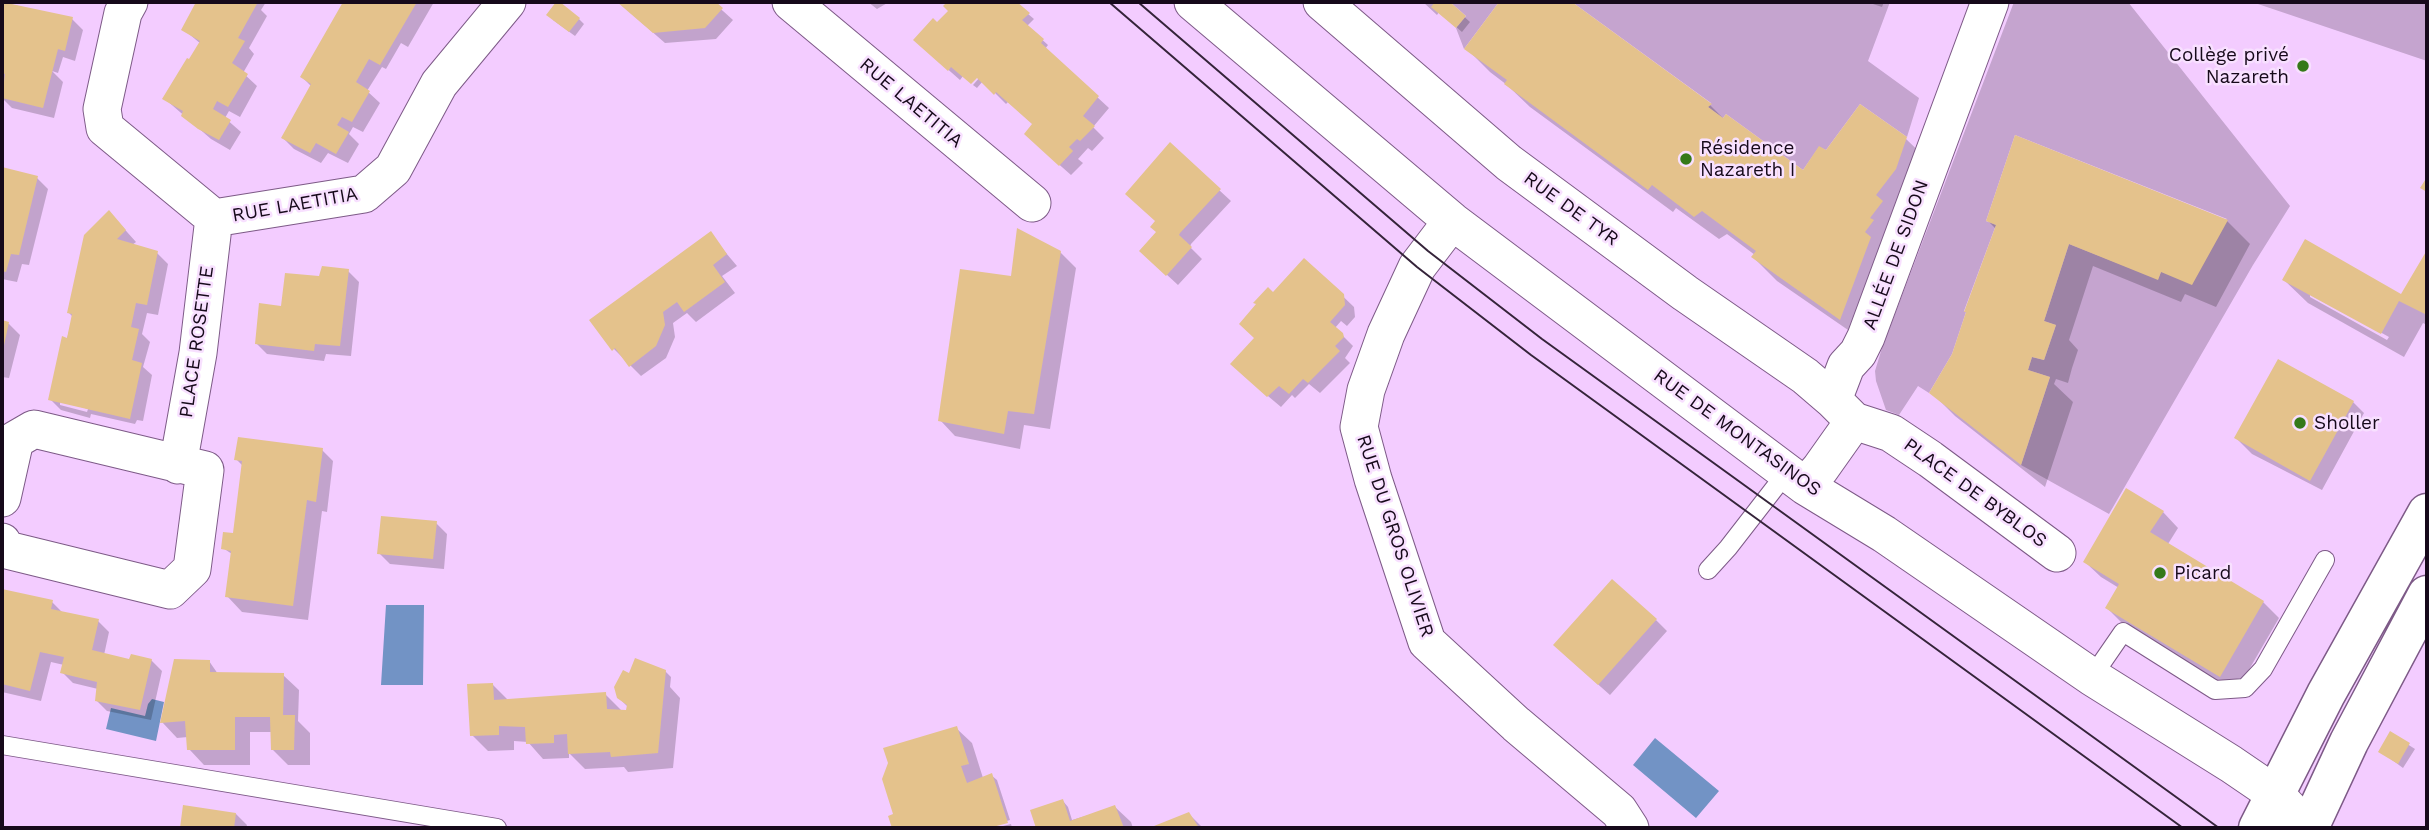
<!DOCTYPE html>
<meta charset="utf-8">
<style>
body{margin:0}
#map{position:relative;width:2429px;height:830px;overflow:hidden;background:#f3ccff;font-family:"Work Sans",sans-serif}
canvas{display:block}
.frame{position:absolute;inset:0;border:4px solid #16091a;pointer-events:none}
</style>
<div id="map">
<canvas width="2429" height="830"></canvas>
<div class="frame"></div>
</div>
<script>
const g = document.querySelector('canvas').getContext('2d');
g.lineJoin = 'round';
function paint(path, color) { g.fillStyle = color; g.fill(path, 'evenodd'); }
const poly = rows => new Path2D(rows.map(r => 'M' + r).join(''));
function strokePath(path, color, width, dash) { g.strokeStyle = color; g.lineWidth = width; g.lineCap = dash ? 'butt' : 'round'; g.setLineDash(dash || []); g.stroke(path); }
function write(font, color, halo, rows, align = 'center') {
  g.font = font + ' "Work Sans",sans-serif'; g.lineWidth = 5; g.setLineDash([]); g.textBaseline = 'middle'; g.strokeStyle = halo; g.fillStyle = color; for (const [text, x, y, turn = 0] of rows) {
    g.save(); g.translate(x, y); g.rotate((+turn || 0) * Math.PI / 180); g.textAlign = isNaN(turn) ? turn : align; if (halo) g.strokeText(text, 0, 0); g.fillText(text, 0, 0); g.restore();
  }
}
const green = poly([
 [1450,2,1499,2,1464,49,1456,28,1466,16],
 [1572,2,1890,2,1868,61,1919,98,1907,137,1860,104,1826,150,1819,147,1803,170,1726,114,1723,118,1708,107,1711,103],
 [2014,2,2128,2,2290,206,2253,265,2109,514,2021,465,2050,377,2028,370,2032,357,2044,360,2056,325,2044,321,2069,244,2158,279,2161,272,2227,219,2015,135,1986,221,1996,225,1964,311,1966,312,1952,354,1929,393,1918,386,1899,415,1886,410,1876,381,1875,371,1882,348],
 [2252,2,2427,2,2427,61]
]);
const water = poly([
 [386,605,424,605,423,685,381,685],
 [152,699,164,702,156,741,106,729,111,708,145,716,148,704],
 [1655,738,1719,791,1696,818,1633,765]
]);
const shadow = poly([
 [2,2,72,19,83,30,75,61,63,57,58,73,52,71,63,82,54,118,12,108,2,98,5,82,2,81],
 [198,2,266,2,261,10,267,16,249,48,254,54,243,73,257,86,240,117,229,111,225,118,241,132,230,150,211,139,165,99,201,44,183,29],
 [345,2,434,2,408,47,401,43,386,69,382,67,367,91,380,103,363,132,353,127,349,134,359,144,348,163,328,153,321,163,294,149,283,138,312,87,302,77],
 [618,2,713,2,733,20,716,39,665,43],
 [868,2,889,2,877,9],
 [949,2,1014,2,1034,19,1027,26,1048,45,1045,49,1109,108,1093,127,1104,138,1092,151,1088,148,1078,159,1083,163,1071,175,1054,160,1035,126,1008,102,1006,104,983,81,977,88,973,85,980,77,977,74,963,76,960,80,927,51,937,24,950,11,945,6],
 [1423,2,1448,2,1470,22,1462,32,1439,12,1437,15],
 [1501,2,1560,2,1564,4,1569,2,1710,105,1724,119,1803,172,1826,153,1906,139,1930,162,1864,341,1777,281,1753,257,1755,255,1727,234,1719,239,1676,208,1673,212,1530,107,1507,85,1490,72,1466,48],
 [1867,2,1884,2,1882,7],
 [579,19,584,24,575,36,553,20],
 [1170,145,1231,201,1191,244,1190,247,1202,259,1178,285,1153,262,1158,233,1156,222],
 [2,169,37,178,48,189,29,265,22,264,17,282,2,279],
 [1988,221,2227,221,2250,244,2216,307,2185,294,2181,302,2093,266,2069,340,2078,350,2072,368,2068,383,2056,379,2054,384,2073,402,2045,487,1955,416,1931,392,1954,355,1996,229],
 [119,223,136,242,132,245,157,253,168,264,158,315,147,313,142,334,150,342,143,367,152,375,143,421,137,420,135,424,91,414,90,418,61,410,50,399,73,317,69,313],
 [60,401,88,409,87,412,60,405],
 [710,234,737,266,722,276,735,293,696,322,687,313,673,323,675,337,666,358,641,376,614,349,592,320],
 [1060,252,1076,268,1050,429,1024,425,1020,449,955,436,940,420,1012,278],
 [2427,253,2427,325,2423,323,2404,357,2308,303,2284,280,2402,297],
 [2310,293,2389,337,2387,340,2310,297],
 [348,271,359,282,351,356,326,354,324,361,267,354,256,343,282,308],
 [1329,283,1354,307,1355,317,1347,326,1341,321,1335,328,1353,346,1345,358,1350,363,1320,393,1309,384,1295,398,1292,395,1281,407,1243,375,1283,303],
 [2,322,9,324,20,335,9,378,2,377],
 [2353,402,2364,413,2322,490,2252,454,2236,438],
 [322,450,333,461,327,512,322,511,308,620,242,612,227,596,232,554,223,548,234,537,243,466,236,459],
 [2163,512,2178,528,2168,544,2263,602,2279,618,2236,692,2123,624,2107,608,2119,588,2101,577,2085,562],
 [436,523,447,534,444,569,390,564,379,553],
 [2,591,52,602,63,613,98,621,109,632,104,655,131,661,151,660,162,671,151,720,107,711,96,700,98,689,73,683,62,672,64,665,51,662,41,701,2,692],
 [1656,620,1667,631,1610,695,1566,656],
 [209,661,218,674,283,675,299,690,298,721,310,733,310,765,288,765,272,749,272,732,250,732,250,765,204,765,189,749,188,737,177,738,162,722],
 [665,671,671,677,670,687,680,698,673,768,628,772,624,767,585,769,569,753,569,758,543,759,528,742,514,741,514,750,488,751,472,735,492,684,508,700,605,694,621,710,628,711,629,708,618,697,630,675],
 [956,728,972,743,983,778,991,775,997,780,1010,820,990,826,990,828,894,828,890,817,895,815],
 [2390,733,2415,749,2403,768,2380,751],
 [1063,801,1068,807,1072,820,1115,807,1131,822,1133,828,1037,828,1032,811],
 [184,807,236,814,247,825,246,828,182,828],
 [1189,814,1203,828,1154,828],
 [1011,824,1012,828,995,828]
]);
const building = poly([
 [2,2,73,17,65,51,58,49,43,108,2,98,5,74,2,73],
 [196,2,258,2,238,38,245,41,232,63,248,74,228,107,217,101,213,109,231,120,219,140,198,129,181,116,183,111,162,99,187,58,189,59,200,41,181,30],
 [343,2,417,2,380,65,369,59,356,82,370,91,352,122,342,117,337,125,349,132,336,154,316,143,310,153,281,138,311,84,300,77],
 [556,2,560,2,580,18,569,32,546,15],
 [617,2,716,2,723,8,705,28,653,33],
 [947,2,1017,2,1030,13,1022,20,1044,39,1041,43,1099,96,1083,116,1095,126,1080,141,1077,139,1069,147,1073,151,1059,166,1024,134,1032,124,996,92,994,95,977,78,971,84,951,67,948,71,913,40,933,18,937,22,948,11,943,6],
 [1435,2,1450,2,1466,16,1456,28,1431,7],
 [1499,2,1572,2,1712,104,1708,107,1723,118,1726,114,1803,170,1819,146,1826,150,1860,104,1907,137,1896,169,1876,195,1883,201,1870,218,1874,220,1865,232,1871,237,1840,320,1751,257,1756,251,1702,211,1694,217,1652,185,1648,190,1504,84,1507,80,1464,49],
 [2015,135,2228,220,2192,285,2161,272,2158,280,2069,244,2044,321,2056,325,2044,360,2032,357,2028,370,2050,377,2021,465,1929,393,1952,354,1966,312,1964,312,1996,225,1986,221],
 [1170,142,1221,189,1180,233,1179,235,1192,247,1166,276,1139,251,1156,232,1150,227,1155,221,1125,194],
 [2,167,38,176,19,255,11,254,6,272,2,271],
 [2427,177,2427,192,2420,188],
 [109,210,126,230,117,239,158,251,147,305,136,303,131,327,139,329,132,360,142,363,130,419,48,400,62,336,67,338,72,314,67,313,84,235],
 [1017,228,1061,251,1034,414,1008,411,1004,434,938,421,960,269,1011,276],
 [711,231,727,254,713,265,725,282,684,312,677,302,663,312,665,325,656,346,629,367,615,348,612,351,589,320],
 [2305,239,2401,294,2427,250,2427,315,2399,301,2381,334,2282,280],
 [1304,258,1344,294,1345,305,1330,322,1343,333,1344,337,1335,346,1340,351,1308,383,1303,379,1289,394,1279,386,1267,397,1230,364,1254,338,1239,324,1256,304,1253,303,1268,287,1273,292],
 [322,266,349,269,340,346,315,344,314,351,255,344,259,303,281,306,285,273,319,276],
 [2,320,9,322,3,350,2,350],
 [2278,359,2354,401,2310,481,2234,438],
 [238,437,323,448,316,502,307,500,293,606,225,597,231,551,221,549,223,532,233,533,242,461,234,460],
 [2126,488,2164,511,2150,532,2264,601,2220,677,2105,608,2119,584,2083,562],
 [381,516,437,521,433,559,377,554],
 [1612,579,1657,619,1598,685,1553,645],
 [2,589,53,600,51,609,99,619,92,650,129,659,131,654,152,659,140,710,95,701,97,682,60,673,64,657,40,652,30,691,2,684],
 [635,658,666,670,658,753,611,757,610,752,568,754,567,734,554,735,554,743,526,744,525,727,499,726,499,735,470,736,467,684,493,683,494,700,606,692,607,709,626,710,627,705,617,698,614,687,623,670,629,673],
 [174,659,210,660,210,672,284,673,283,715,295,715,294,750,271,750,270,717,235,717,235,750,187,750,185,721,160,723],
 [957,726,969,764,961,766,967,783,992,773,1008,823,989,828,892,828,888,816,893,814,882,779,888,763,883,748],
 [2390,731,2410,743,2398,764,2378,752],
 [1063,799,1070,821,1115,805,1124,828,1036,828,1030,810],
 [183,805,236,813,234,828,180,828],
 [1189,812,1199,828,1149,828]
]);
const service = poly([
 [1708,570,1728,548,1787,472],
 [2092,677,2123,632,2215,690,2245,688,2263,669,2325,560],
 [2,745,497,828]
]);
const minor = poly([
 [129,2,123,13,102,109,105,128,214,218,364,194,393,169,439,84,507,2],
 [791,2,1032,203],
 [1193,2,1452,221,1805,486,1884,534,2092,677,2231,764,2275,794,2307,828],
 [1322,2,1509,163,1685,293,1805,376,1833,400],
 [1990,2,1866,337,1858,353,1846,366,1833,400,1854,421,1891,433,1930,459,2057,553],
 [1452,221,1417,267,1386,334,1366,390,1359,427,1373,479,1427,642,1516,724,1619,811,1630,828],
 [178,465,198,353,214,218],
 [1805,486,1820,469,1854,421],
 [2,498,15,440,34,429,205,470,192,569,170,590,7,550,2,542]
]);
const primary = poly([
 [2258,828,2326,694,2427,513],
 [2309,828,2349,742,2427,595]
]);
const tram = poly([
 [1109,2,1417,267,1531,355,2183,828],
 [1138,2,1428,251,1542,339,2219,828]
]);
const markers = [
 [2303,66,7,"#357919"],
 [1686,159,7,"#357919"],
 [2300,423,7,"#357919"],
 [2160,573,7,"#357919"]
];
const poiNames = [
 ["Collège privé",2289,55,"right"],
 ["Nazareth",2289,77,"right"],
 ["Résidence",1700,148],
 ["Nazareth I",1700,170],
 ["Sholler",2314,423],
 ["Picard",2174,573]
];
const streetNames = [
 ["RUE LAETITIA",911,103,40],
 ["RUE LAETITIA",295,205,-10],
 ["RUE DE TYR",1571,209,36],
 ["ALLÉE DE SIDON",1896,255,-70],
 ["PLACE ROSETTE",197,342,-82],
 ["RUE DE MONTASINOS",1737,433,36],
 ["PLACE DE BYBLOS",1975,493,36],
 ["RUE DU GROS OLIVIER",1395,536,72]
];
paint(green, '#c5a4cf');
paint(water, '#7293c5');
paint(shadow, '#0003');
paint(building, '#e4c28c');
strokePath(service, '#7d5a87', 20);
strokePath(minor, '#7d5a87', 39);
strokePath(primary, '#7d5a87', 41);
strokePath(service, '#fff', 18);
strokePath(minor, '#fff', 37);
strokePath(primary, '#fff', 38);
strokePath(tram, '#35243a', 2);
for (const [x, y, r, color] of markers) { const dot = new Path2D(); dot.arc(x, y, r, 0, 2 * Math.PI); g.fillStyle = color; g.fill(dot); strokePath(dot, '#f8e0ff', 2.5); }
write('19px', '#16091a', '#f8e0ff', poiNames, 'left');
write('19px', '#16091a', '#f8e0ff', streetNames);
</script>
